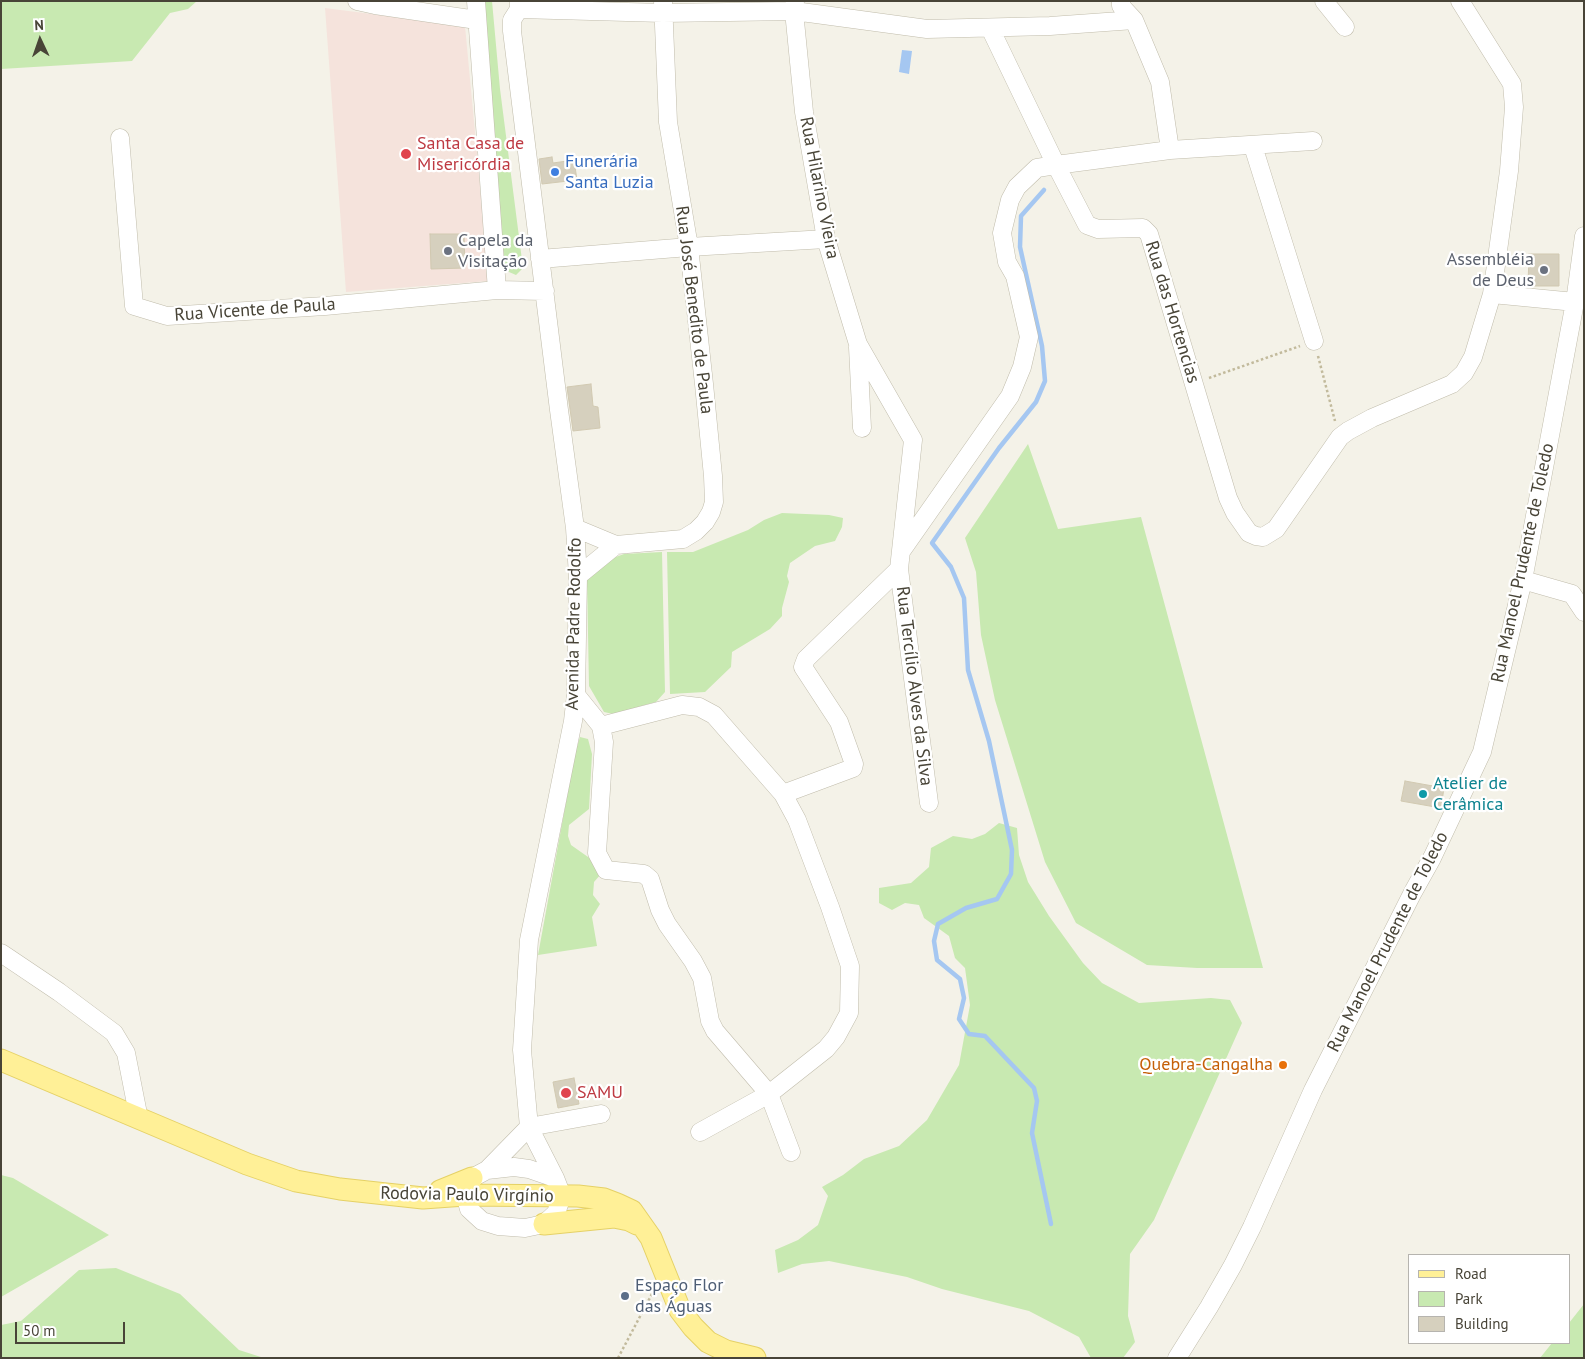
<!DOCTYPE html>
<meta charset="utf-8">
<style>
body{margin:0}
#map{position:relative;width:1585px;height:1359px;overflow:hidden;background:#f4f2e8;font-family:"PT Sans",sans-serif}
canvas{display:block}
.frame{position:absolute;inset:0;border:2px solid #484437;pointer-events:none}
.legend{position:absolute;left:1408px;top:1254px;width:162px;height:90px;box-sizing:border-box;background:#fff;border:1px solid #b6b4af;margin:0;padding:6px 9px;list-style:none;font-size:15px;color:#484437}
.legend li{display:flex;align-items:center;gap:10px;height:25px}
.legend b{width:25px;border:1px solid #b6b4af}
.north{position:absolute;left:15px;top:15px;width:50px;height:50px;-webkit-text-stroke:4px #fff;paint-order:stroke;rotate:357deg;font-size:14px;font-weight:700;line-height:20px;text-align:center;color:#484437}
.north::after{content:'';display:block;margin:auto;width:18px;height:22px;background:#484437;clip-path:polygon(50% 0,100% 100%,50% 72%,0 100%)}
.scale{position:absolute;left:15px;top:1322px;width:110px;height:22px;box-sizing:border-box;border:2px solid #484437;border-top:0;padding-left:6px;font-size:15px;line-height:18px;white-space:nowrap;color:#484437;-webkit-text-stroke:4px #fff;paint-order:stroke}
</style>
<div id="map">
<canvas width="1585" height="1359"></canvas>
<div class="frame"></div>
<ul class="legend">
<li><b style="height:6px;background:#fff097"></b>Road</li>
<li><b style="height:14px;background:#c8e9b1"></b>Park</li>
<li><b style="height:14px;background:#d6d0be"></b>Building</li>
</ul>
<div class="north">N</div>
<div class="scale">50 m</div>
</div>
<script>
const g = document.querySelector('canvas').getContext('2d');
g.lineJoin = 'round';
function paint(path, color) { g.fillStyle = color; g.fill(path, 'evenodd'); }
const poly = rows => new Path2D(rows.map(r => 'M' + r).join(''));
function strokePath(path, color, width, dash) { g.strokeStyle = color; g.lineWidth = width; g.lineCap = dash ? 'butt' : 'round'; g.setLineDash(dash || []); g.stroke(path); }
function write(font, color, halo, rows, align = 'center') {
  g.font = font + ' "PT Sans",sans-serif'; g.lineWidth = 4.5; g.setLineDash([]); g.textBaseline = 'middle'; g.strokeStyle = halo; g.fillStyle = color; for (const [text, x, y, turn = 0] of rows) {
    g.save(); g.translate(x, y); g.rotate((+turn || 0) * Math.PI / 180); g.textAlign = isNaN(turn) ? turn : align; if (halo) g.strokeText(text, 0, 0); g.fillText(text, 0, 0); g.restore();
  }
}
const medical = poly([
 [325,8,465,26,489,281,346,292]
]);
const green = poly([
 [1,1,197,1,188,9,170,13,132,61,1,69],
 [483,1,492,1,500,89,523,268,516,275,502,269],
 [1028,444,1058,529,1141,517,1263,968,1197,968,1147,965,1076,923,1045,862,995,700,981,635,976,572,965,538],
 [782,513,829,515,843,518,842,527,835,541,815,546,790,563,787,576,789,582,782,608,782,616,770,629,732,652,731,667,705,692,670,694,667,552,693,552,748,530,764,520],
 [662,552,665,692,656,702,613,714,604,712,589,686,587,580,613,558,624,554],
 [580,737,588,739,592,754,589,809,569,825,568,836,571,845,598,864,601,874,594,882,593,895,600,904,592,917,597,946,538,955,575,753],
 [999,823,1017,828,1019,855,1028,882,1049,916,1083,963,1102,983,1139,1003,1211,998,1230,1000,1242,1023,1154,1220,1130,1254,1128,1316,1135,1342,1123,1358,1091,1358,1079,1337,1029,1311,942,1289,907,1277,829,1261,802,1264,778,1273,775,1250,798,1240,818,1225,828,1196,822,1187,843,1175,864,1159,899,1146,927,1120,959,1065,970,1005,965,968,955,958,949,936,924,918,919,905,905,903,892,910,879,903,879,888,911,883,929,867,931,848,953,836,972,839,985,834],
 [1,1175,13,1178,109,1235,1,1297],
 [116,1268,180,1294,239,1350,264,1358,1,1358,1,1325,21,1321,79,1270],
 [1584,1304,1584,1358,1540,1358,1552,1343,1569,1343,1569,1323]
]);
const water = poly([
 [902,50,912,51,909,74,899,72]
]);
const stream = poly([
 [1044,190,1021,216,1020,247,1042,346,1045,381,1036,402,999,448,932,543,951,567,964,598,968,670,989,741,1012,850,1011,874,997,899,966,908,938,924,934,941,937,960,960,979,964,998,959,1019,969,1034,985,1036,1034,1088,1037,1101,1032,1133,1051,1224]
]);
const building = poly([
 [552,157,553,163,574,160,577,180,542,184,539,159,552,157],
 [430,234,464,234,465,268,431,269,430,234],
 [1529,254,1559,254,1559,286,1528,286,1529,254],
 [591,384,593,406,598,407,600,428,573,431,567,387,591,384],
 [1405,781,1444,788,1441,808,1401,801,1405,781],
 [574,1078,579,1104,558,1108,553,1082,574,1078]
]);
const path = poly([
 [1318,356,1335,421],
 [1209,378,1300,346],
 [618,1358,653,1292]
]);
const minor = poly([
 [357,1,375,5,477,20],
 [476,1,497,290],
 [519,1,519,9,512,20,512,31,559,410,575,528,578,576,576,695,573,721,529,940,522,1050,529,1127,555,1178],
 [1121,1,1121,6,1134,20,1160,82,1170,150],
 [1324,1,1345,27],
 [519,9,663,13,794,11,927,29,1050,26,1134,20],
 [990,28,1056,165,1087,225,1098,229,1143,228,1149,234,1228,498,1235,513,1249,533,1256,536,1263,537,1276,529,1340,437,1348,431,1372,418,1452,384,1464,373,1473,357,1492,294,1509,171,1514,107,1512,84,1460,1],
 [120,138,134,306,167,316,325,306,497,290,545,291],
 [1253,146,1314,341],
 [540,259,689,247,826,239],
 [1492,294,1575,302],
 [858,347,862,428],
 [575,528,616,545,578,576],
 [616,545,683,539,696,531,705,522,711,512,714,502,713,476,704,384,689,247,668,122,663,1],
 [902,550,1010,396,1022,367,1029,337,1015,276,1007,262,1002,233,1010,200,1017,187,1037,168,1056,165,1170,150,1313,141],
 [899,569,929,803],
 [1523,580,1572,594,1584,612],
 [576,695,601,726,604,742,597,853,606,870,644,874,650,879,660,910,667,924,693,961,702,978,710,1021,715,1031,769,1094,791,1152],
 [601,726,682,705,699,707,714,715,783,794,797,820,830,907,850,966,849,1013,836,1037,826,1049,769,1094,700,1132],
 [783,794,853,768,854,764,839,722,803,667,806,659,899,569,913,440,858,344,826,239,804,112,794,11,795,1],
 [1,953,59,992,114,1033,126,1053,139,1119],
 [529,1127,601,1114],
 [514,1167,529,1169,555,1178,562,1196,556,1213,544,1224,525,1228,498,1226,482,1221,469,1209,465,1195,472,1178,487,1170,514,1167],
 [487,1170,529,1127],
 [1177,1358,1209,1307,1233,1265,1252,1227,1313,1090,1413,892,1432,858,1482,752,1523,580,1575,302,1584,236]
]);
const major = poly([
 [1,1060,247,1164,296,1181,340,1189,423,1198,465,1195,578,1196,604,1199,617,1204,632,1211,651,1238,680,1310,693,1327,708,1342,726,1351,755,1358],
 [440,1191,472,1178],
 [544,1224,614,1217,629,1220,637,1224]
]);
const markers = [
 [406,154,6,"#e0444e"],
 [555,172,5,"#3f7fe0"],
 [448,251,5,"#6b7280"],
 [1544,270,5,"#6b7280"],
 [1423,794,5,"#0f9aa8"],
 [1283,1065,5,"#e8710a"],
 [566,1093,6,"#e0444e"],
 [625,1296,5,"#5c6f8a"]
];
const healthNames = [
 ["Santa Casa de",417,144],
 ["Misericórdia",417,165],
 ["SAMU",577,1093]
];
const shopNames = [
 ["Funerária",565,162],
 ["Santa Luzia",565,183]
];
const streetNames = [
 ["Rua Hilarino Vieira",819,188,79],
 ["Rua Vicente de Paula",255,310,-4],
 ["Rua José Benedito de Paula",694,310,83],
 ["Rua das Hortencias",1172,312,73],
 ["Rua Manoel Prudente de Toledo",1523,563,-78],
 ["Avenida Padre Rodolfo",574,624,-89],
 ["Rua Tercílio Alves da Silva",914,686,83],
 ["Rua Manoel Prudente de Toledo",1388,942,-63],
 ["Rodovia Paulo Virgínio",467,1195,1]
];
const worshipNames = [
 ["Capela da",458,241],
 ["Visitação",458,262],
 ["Assembléia",1534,260,"right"],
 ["de Deus",1534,281,"right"]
];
const cultureNames = [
 ["Atelier de",1433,784],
 ["Cerâmica",1433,805]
];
const foodNames = [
 ["Quebra-Cangalha",1273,1065]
];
const serviceNames = [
 ["Espaço Flor",635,1286],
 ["das Águas",635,1307]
];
paint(medical, '#f5e3dc');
paint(green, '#c8e9b1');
paint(water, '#a5c7f1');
strokePath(stream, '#a5c7f1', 4.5);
paint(building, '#d6d0be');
strokePath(building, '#d1c9b1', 1);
strokePath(minor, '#c0bcab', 19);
strokePath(major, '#e5d166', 23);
strokePath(path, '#c2ba9c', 2.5, [2.5, 2.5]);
strokePath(minor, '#fff', 18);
strokePath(major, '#fff097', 21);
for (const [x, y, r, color] of markers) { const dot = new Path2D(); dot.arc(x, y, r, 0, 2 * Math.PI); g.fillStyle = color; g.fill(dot); strokePath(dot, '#fff', 2); }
write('18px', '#be3a42', '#fff', healthNames, 'left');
write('18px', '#366cbe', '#fff', shopNames, 'left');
write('18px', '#484437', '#fff', streetNames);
write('18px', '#5b616d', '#fff', worshipNames, 'left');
write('18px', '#0d838f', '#fff', cultureNames, 'left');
write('18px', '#c56008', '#fff', foodNames, 'right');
write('18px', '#4e5e75', '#fff', serviceNames, 'left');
</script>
